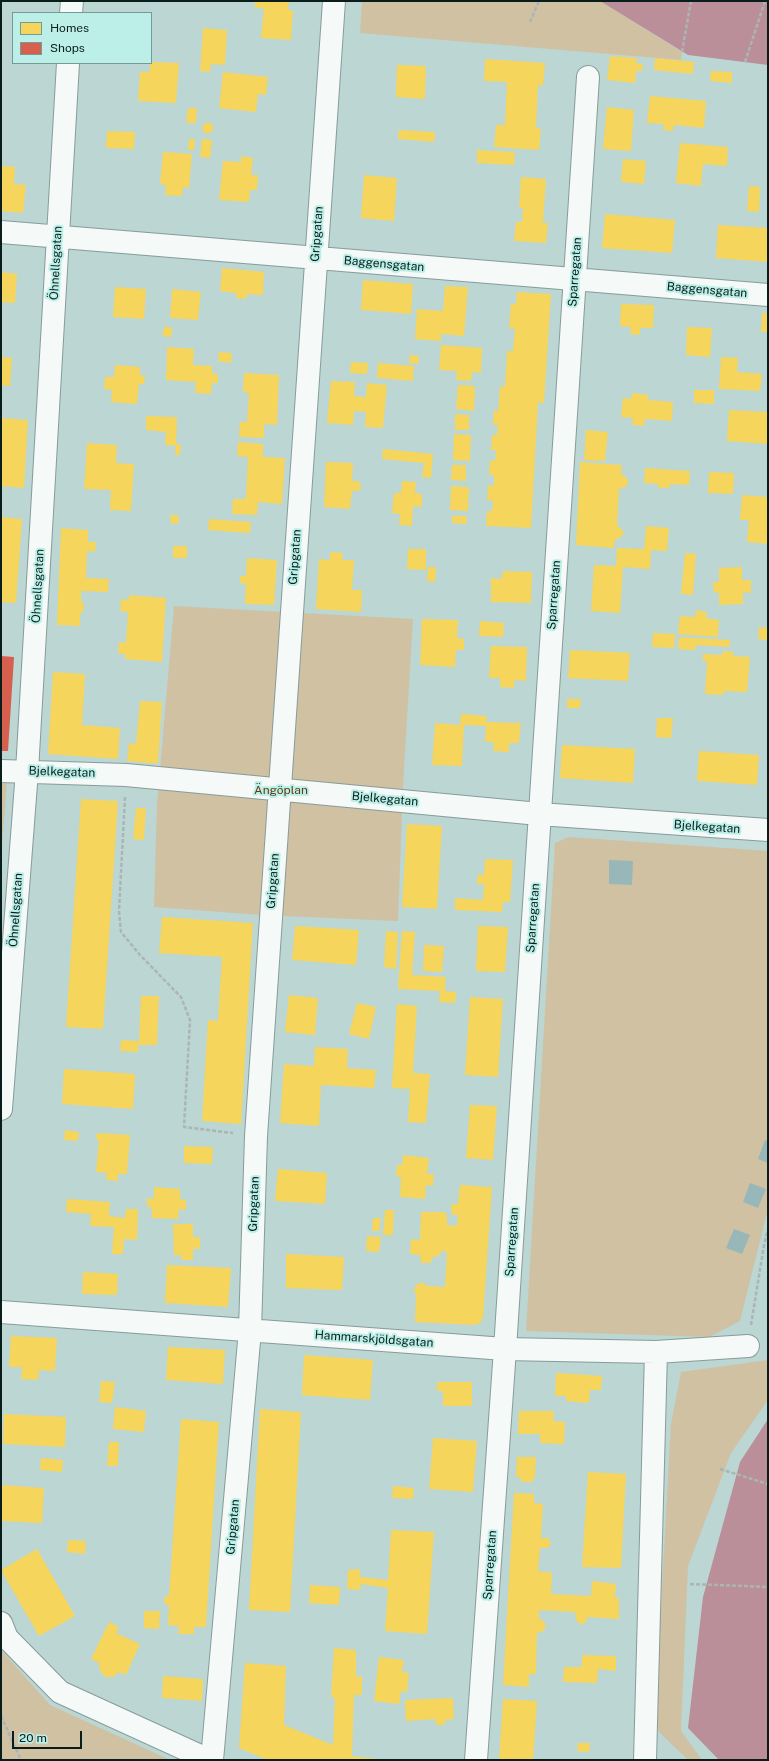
<!DOCTYPE html>
<meta charset="utf-8">
<style>
body{margin:0}
#map{position:relative;width:769px;height:1761px;overflow:hidden;background:#bbd6d3;font-family:"Public Sans",sans-serif}
canvas{display:block}
.frame{position:absolute;inset:0;border:2px solid #091e1b;pointer-events:none}
.legend{position:absolute;left:12px;top:12px;width:140px;height:52px;box-sizing:border-box;background:#bcefe8;border:1px solid #749b96;margin:0;padding:5px 7px;list-style:none;font-size:12px;color:#091e1b}
.legend li{display:flex;align-items:center;gap:8px;height:20px}
.legend b{width:20px;border:1px solid #749b96}
.scale{position:absolute;left:12px;top:1731px;width:70px;height:18px;box-sizing:border-box;border:2px solid #091e1b;border-top:0;padding-left:5px;font-size:12px;line-height:14px;white-space:nowrap;color:#091e1b;-webkit-text-stroke:3px #bcefe8;paint-order:stroke}
</style>
<div id="map">
<canvas width="769" height="1761"></canvas>
<div class="frame"></div>
<ul class="legend">
<li><b style="height:11px;background:#f6d55c"></b>Homes</li>
<li><b style="height:11px;background:#d6604d"></b>Shops</li>
</ul>
<div class="scale">20 m</div>
</div>
<script>
const g = document.querySelector('canvas').getContext('2d');
g.lineJoin = 'round';
function paint(path, color) { g.fillStyle = color; g.fill(path, 'evenodd'); }
const poly = rows => new Path2D(rows.map(r => 'M' + r).join(''));
function strokePath(path, color, width, dash) { g.strokeStyle = color; g.lineWidth = width; g.lineCap = dash ? 'butt' : 'round'; g.setLineDash(dash || []); g.stroke(path); }
function write(font, color, halo, rows, align = 'center') {
  g.font = font + ' "Public Sans",sans-serif'; g.lineWidth = 4; g.setLineDash([]); g.textBaseline = 'middle'; g.strokeStyle = halo; g.fillStyle = color; for (const [text, x, y, turn = 0] of rows) {
    g.save(); g.translate(x, y); g.rotate((+turn || 0) * Math.PI / 180); g.textAlign = isNaN(turn) ? turn : align; if (halo) g.strokeText(text, 0, 0); g.fillText(text, 0, 0); g.restore();
  }
}
const green = poly([
 [362,1,600,1,682,52,681,60,360,33],
 [174,606,413,619,403,786,398,921,261,915,154,907,157,805],
 [1,780,7,780,1,859],
 [569,837,768,851,768,1209,740,1321,709,1337,526,1331,555,843],
 [768,1360,768,1400,731,1453,688,1566,681,1731,702,1760,688,1760,658,1731,656,1694,671,1424,681,1372],
 [1,1650,50,1705,170,1760,1,1760]
]);
const water = poly([
 [600,1,768,1,768,65,688,55],
 [768,1419,768,1760,719,1760,688,1728,703,1597,740,1462]
]);
const homes = poly([
 [255,1,289,1,288,10,293,10,291,40,261,38,264,8,255,8],
 [203,28,227,30,225,65,211,64,210,72,200,71],
 [610,56,637,58,636,63,643,64,642,71,636,71,635,83,607,80],
 [655,58,694,62,693,74,654,70],
 [485,59,545,63,543,86,538,85,536,128,541,129,539,150,494,147,496,125,505,125,507,82,484,81],
 [151,62,179,63,176,103,138,101,140,72,149,72],
 [397,65,426,66,425,99,396,97],
 [711,71,732,72,732,83,710,81],
 [223,72,268,77,266,95,258,94,256,112,219,108],
 [650,96,706,101,704,128,674,125,673,131,663,130,664,124,647,123],
 [607,107,634,110,631,151,603,149],
 [188,108,197,108,196,123,186,123],
 [208,122,213,125,213,131,207,134,203,131,202,126],
 [399,130,435,132,434,142,398,139],
 [107,131,135,132,134,149,106,148],
 [189,139,195,139,194,150,188,150],
 [202,139,212,140,210,158,200,157],
 [680,143,728,147,727,166,703,164,701,186,676,183],
 [477,150,515,152,514,165,477,163],
 [163,152,192,154,189,188,183,187,182,196,165,195,166,185,160,184],
 [241,156,253,158,251,175,258,175,257,190,250,190,249,202,219,200,223,161,241,162],
 [623,159,646,161,644,184,621,182],
 [1,166,15,167,14,184,26,185,23,213,1,211],
 [364,175,397,178,394,221,361,218],
 [521,177,546,179,543,223,548,223,546,243,514,241,516,222,522,222,523,208,519,208],
 [749,186,760,187,759,212,747,211],
 [605,214,675,220,672,253,602,248],
 [718,225,768,228,768,262,716,258],
 [222,268,264,272,263,295,247,294,246,299,236,298,236,293,220,291],
 [1,272,17,274,15,303,1,302],
 [363,280,413,284,411,314,361,310],
 [445,286,468,287,464,336,441,334,441,341,415,339,417,309,443,311],
 [115,287,146,289,144,319,113,317],
 [172,289,201,292,198,320,170,318],
 [517,292,551,294,544,403,538,402,531,528,486,526,487,511,492,511,493,500,487,500,488,485,494,486,494,475,489,475,490,460,495,461,496,450,491,450,492,435,497,435,498,425,493,425,494,410,498,411,500,386,505,387,507,351,513,351,515,329,509,328,511,304,516,304],
 [621,304,654,305,653,328,640,328,640,335,630,334,631,327,620,326],
 [762,313,768,314,768,332,761,332],
 [165,326,173,329,170,338,162,335],
 [687,327,712,328,710,357,686,355],
 [441,345,482,348,481,373,472,372,471,381,456,380,457,371,439,370],
 [167,347,194,349,193,365,212,366,212,373,218,374,218,383,212,383,211,394,195,393,196,382,166,380],
 [219,352,232,353,231,363,218,361],
 [410,355,419,356,418,364,409,363],
 [1,357,12,358,10,386,1,385],
 [721,357,738,358,737,372,762,374,760,391,719,389],
 [351,362,368,363,367,374,350,373],
 [378,363,414,366,413,381,377,378],
 [115,365,140,367,140,375,145,376,144,384,139,384,137,404,111,402,112,390,104,389,105,377,114,377],
 [244,373,279,375,277,425,264,424,264,438,239,437,240,422,247,422,249,393,243,392],
 [331,381,355,382,354,396,366,397,367,383,387,385,383,428,365,427,366,412,354,411,353,425,327,423],
 [458,385,475,386,474,411,456,409],
 [694,390,714,390,714,404,694,403],
 [632,393,649,395,648,400,673,402,672,421,645,419,644,426,632,425,633,418,621,417,623,398,631,399],
 [729,410,768,412,768,444,727,441],
 [455,414,469,415,469,430,455,430],
 [146,416,177,417,176,444,181,444,180,455,175,455,176,446,165,445,166,432,146,430],
 [1,418,28,420,24,488,1,486],
 [586,430,608,432,605,461,584,460],
 [454,434,471,435,470,461,453,460],
 [238,442,263,444,263,457,285,458,282,504,258,502,257,515,232,514,233,499,246,499,248,457,237,456],
 [87,443,117,445,116,463,134,464,131,511,110,510,111,490,84,489],
 [383,449,433,454,431,478,422,477,424,463,382,459],
 [326,462,353,463,352,481,358,481,361,485,361,489,357,491,352,491,350,509,324,507],
 [580,462,622,465,621,474,625,476,628,481,627,486,619,489,617,525,624,532,622,536,615,540,614,548,576,545],
 [452,465,466,465,466,481,451,480],
 [645,468,690,471,689,485,670,484,670,488,657,487,658,484,644,483],
 [709,472,734,473,733,494,708,493],
 [402,481,416,482,415,493,422,494,422,507,413,506,412,526,399,525,400,514,392,513,394,493,401,493],
 [451,486,469,487,468,511,450,510],
 [742,495,768,497,768,544,747,542,749,520,740,520],
 [170,515,178,515,179,523,171,524],
 [452,516,466,516,467,524,452,523],
 [1,517,22,519,16,603,1,602],
 [209,519,251,522,250,533,208,530],
 [646,526,669,528,667,551,651,550,650,569,623,567,620,613,591,611,594,565,616,566,617,548,644,549],
 [61,528,88,530,88,542,96,542,95,552,87,551,86,578,109,579,108,592,81,591,81,602,84,602,83,613,80,613,80,626,57,625],
 [173,546,187,546,187,558,173,558],
 [408,549,426,549,426,570,407,569],
 [330,552,343,553,342,560,354,560,352,590,362,590,361,612,316,609,319,559,330,560],
 [685,553,696,554,693,595,681,594],
 [247,558,277,560,274,605,245,604,246,584,240,583,240,576,246,576],
 [428,567,436,567,435,582,427,581],
 [742,567,742,580,751,580,751,593,743,592,743,604,719,605,719,592,714,593,713,582,719,582,719,568],
 [503,571,532,572,531,603,491,602,491,578,502,579],
 [129,595,166,598,162,662,125,659,125,654,118,653,119,642,126,643,128,612,120,611,121,599,129,600],
 [696,610,707,612,706,618,719,620,718,637,678,634,680,616,695,617],
 [422,619,458,620,457,638,464,639,464,650,456,650,455,667,420,665],
 [480,621,504,623,503,637,479,636],
 [759,627,768,628,768,640,758,639],
 [653,633,675,634,674,648,652,647],
 [679,637,730,640,730,647,696,645,695,650,678,649],
 [491,646,527,647,526,681,514,680,514,688,500,687,500,678,489,678],
 [570,650,630,653,628,681,568,678],
 [723,651,734,652,733,656,750,657,747,692,724,691,723,695,705,694,707,661,703,661,703,654,722,655],
 [53,672,85,674,82,725,120,728,118,759,48,754],
 [567,699,581,699,580,708,567,708],
 [140,701,162,702,158,764,127,761,129,743,136,744],
 [461,714,487,716,486,722,521,723,519,743,509,743,509,752,493,751,494,742,485,742,486,726,464,725,462,766,432,765,435,723,460,725],
 [657,718,673,718,671,738,656,737],
 [562,745,635,749,633,783,560,778],
 [699,751,759,755,757,785,697,781],
 [81,799,118,801,103,1029,66,1027],
 [136,808,146,808,144,840,133,839],
 [407,824,442,826,437,909,402,907],
 [485,859,513,860,510,902,503,902,502,912,455,910,455,898,483,900,484,884,477,884,478,874,484,875],
 [162,917,253,923,241,1124,202,1121,208,1020,218,1021,222,957,159,953],
 [295,926,359,930,356,965,292,960],
 [478,926,508,927,505,972,476,971],
 [386,931,398,932,396,969,384,967],
 [402,931,415,932,412,975,446,977,445,991,456,992,455,1003,439,1002,440,991,398,989],
 [424,945,444,946,442,972,423,971],
 [289,995,318,998,315,1035,285,1032],
 [141,996,159,996,157,1045,138,1045,138,1052,120,1051,121,1040,139,1041],
 [470,997,503,999,498,1077,465,1075],
 [357,1003,376,1007,369,1039,349,1034],
 [397,1004,417,1006,413,1073,430,1074,426,1123,408,1122,410,1089,392,1088],
 [315,1047,348,1049,347,1068,376,1070,374,1088,321,1085,319,1126,280,1123,284,1064,314,1066],
 [64,1069,135,1074,133,1109,62,1104],
 [470,1105,497,1106,493,1160,466,1158],
 [65,1130,79,1132,78,1141,64,1140],
 [97,1133,130,1135,127,1174,118,1174,118,1181,106,1180,107,1173,96,1172,99,1140,96,1139],
 [184,1146,213,1147,212,1164,184,1163],
 [403,1155,429,1158,427,1174,434,1174,433,1186,426,1185,425,1199,400,1197,401,1177,396,1176,397,1165,402,1165],
 [278,1169,327,1173,325,1204,275,1201],
 [460,1185,492,1187,483,1318,480,1323,474,1325,415,1322,416,1295,414,1290,416,1285,420,1283,424,1283,427,1286,445,1287,447,1253,443,1250,437,1257,432,1257,431,1263,421,1263,420,1255,410,1254,411,1239,420,1240,421,1212,445,1212,447,1216,447,1225,457,1226,458,1215,452,1215,451,1204,458,1204],
 [154,1187,180,1189,180,1199,186,1200,186,1210,179,1209,178,1219,152,1218,152,1207,147,1207,147,1198,154,1199],
 [67,1199,110,1202,109,1216,125,1218,126,1209,138,1209,137,1240,124,1239,123,1254,112,1254,114,1227,90,1226,91,1214,66,1212],
 [385,1210,394,1210,393,1235,383,1235],
 [373,1218,381,1218,379,1231,372,1231],
 [173,1224,193,1224,193,1237,200,1237,200,1249,193,1249,193,1260,181,1260,181,1255,174,1255],
 [367,1236,381,1237,379,1252,366,1251],
 [286,1254,344,1257,342,1290,286,1288],
 [167,1265,231,1268,228,1307,165,1303],
 [83,1272,118,1274,117,1295,82,1294],
 [11,1336,57,1338,55,1371,39,1370,38,1380,21,1379,22,1367,9,1367],
 [168,1347,225,1350,223,1384,166,1380],
 [304,1355,373,1360,370,1400,302,1395],
 [556,1373,602,1376,601,1390,590,1390,589,1403,566,1401,566,1396,555,1396],
 [101,1381,115,1382,112,1403,99,1402],
 [437,1382,472,1382,472,1406,443,1406,443,1391,437,1391],
 [115,1407,146,1411,144,1432,113,1429],
 [260,1409,301,1412,290,1612,249,1610],
 [519,1411,554,1411,553,1421,565,1422,564,1444,540,1443,540,1434,518,1434],
 [4,1414,66,1417,65,1447,3,1444],
 [181,1419,219,1422,206,1627,194,1627,194,1634,178,1634,179,1626,168,1625,169,1605,164,1604,165,1596,169,1596],
 [433,1438,477,1441,473,1492,429,1489],
 [109,1442,119,1442,118,1466,107,1466],
 [517,1457,536,1457,535,1477,533,1478,533,1482,521,1482,521,1477,516,1477],
 [41,1458,63,1460,62,1472,40,1470],
 [588,1472,626,1474,621,1568,582,1567],
 [1,1485,44,1488,42,1523,1,1521],
 [393,1486,414,1488,413,1499,392,1498],
 [514,1493,534,1494,534,1503,543,1504,541,1538,548,1538,551,1543,548,1548,540,1548,538,1571,552,1573,551,1594,591,1596,592,1581,616,1584,615,1598,619,1598,619,1619,587,1617,586,1622,581,1625,576,1620,575,1612,539,1610,539,1619,544,1621,546,1627,542,1632,537,1633,536,1674,529,1674,529,1687,503,1685],
 [391,1530,434,1532,427,1634,385,1631,388,1588,360,1584,361,1590,347,1589,348,1570,360,1569,360,1577,388,1580],
 [68,1540,86,1541,85,1554,67,1552],
 [37,1549,75,1616,39,1636,1,1570],
 [310,1585,340,1587,339,1605,309,1603],
 [144,1611,160,1611,159,1629,144,1628],
 [109,1622,119,1627,116,1633,140,1644,126,1675,118,1672,114,1677,105,1677,100,1671,99,1663,91,1659],
 [334,1648,356,1650,356,1677,362,1676,362,1695,354,1695,352,1756,386,1760,268,1760,239,1748,245,1663,286,1666,284,1725,333,1745,335,1698,331,1697],
 [582,1655,616,1656,616,1671,598,1669,597,1683,563,1682,564,1667,582,1667],
 [379,1657,404,1660,402,1672,409,1673,407,1692,401,1691,399,1704,374,1701],
 [163,1676,203,1679,202,1701,162,1698],
 [453,1698,454,1719,445,1720,445,1725,436,1725,435,1719,406,1721,405,1700],
 [503,1699,537,1701,533,1760,499,1760],
 [578,1743,590,1743,589,1752,577,1751]
]);
const shops = poly([
 [1,656,14,657,8,751,1,751]
]);
const building = poly([
 [609,860,633,861,632,885,609,884],
 [765,1140,768,1141,768,1163,758,1159],
 [750,1183,766,1189,758,1208,743,1202],
 [734,1229,750,1235,742,1254,726,1248]
]);
const path = poly([
 [530,22,539,1],
 [682,52,691,1],
 [745,62,765,1],
 [125,797,119,911,121,932,140,955,181,997,190,1020,184,1127,233,1133],
 [751,1325,764,1245,768,1229],
 [720,1469,768,1484],
 [690,1584,768,1587],
 [1,1716,21,1760]
]);
const minor = poly([
 [71,13,72,1],
 [1,232,768,295],
 [1,771,126,775,539,814,768,830],
 [1,1109,27,771,68,63],
 [1,1312,505,1349,656,1352,748,1346],
 [1,1623,7,1638,60,1692,209,1760],
 [212,1760,250,1330,256,1136,334,1],
 [476,1760,505,1349,588,77],
 [645,1760,656,1352]
]);
const streetNames = [
 ["Gripgatan",317,234,-86],
 ["Öhnellsgatan",56,263,-87],
 ["Baggensgatan",384,264,5],
 ["Sparregatan",575,272,-86],
 ["Baggensgatan",707,290,5],
 ["Gripgatan",295,557,-86],
 ["Öhnellsgatan",38,586,-87],
 ["Sparregatan",554,595,-86],
 ["Bjelkegatan",62,772,2],
 ["Bjelkegatan",385,799,5],
 ["Bjelkegatan",707,827,4],
 ["Gripgatan",273,881,-86],
 ["Öhnellsgatan",16,910,-86],
 ["Sparregatan",533,918,-86],
 ["Gripgatan",254,1204,-88],
 ["Sparregatan",512,1242,-86],
 ["Hammarskjöldsgatan",374,1339,4],
 ["Gripgatan",233,1527,-85],
 ["Sparregatan",490,1565,-86]
];
const parkNames = [
 ["Ängöplan",281,790]
];
paint(green, '#d0c1a3');
paint(water, '#bb8f9a');
paint(homes, '#f6d55c');
paint(shops, '#d6604d');
paint(building, '#97b7b8');
strokePath(minor, '#879c9a', 24);
strokePath(path, '#abb5b3', 2.5, [4, 2]);
strokePath(minor, '#f5f9f8', 22);
write('12px', '#091e1b', '#bcefe8', streetNames);
write('12px', '#5f3b11', '#bcefe8', parkNames);
</script>
